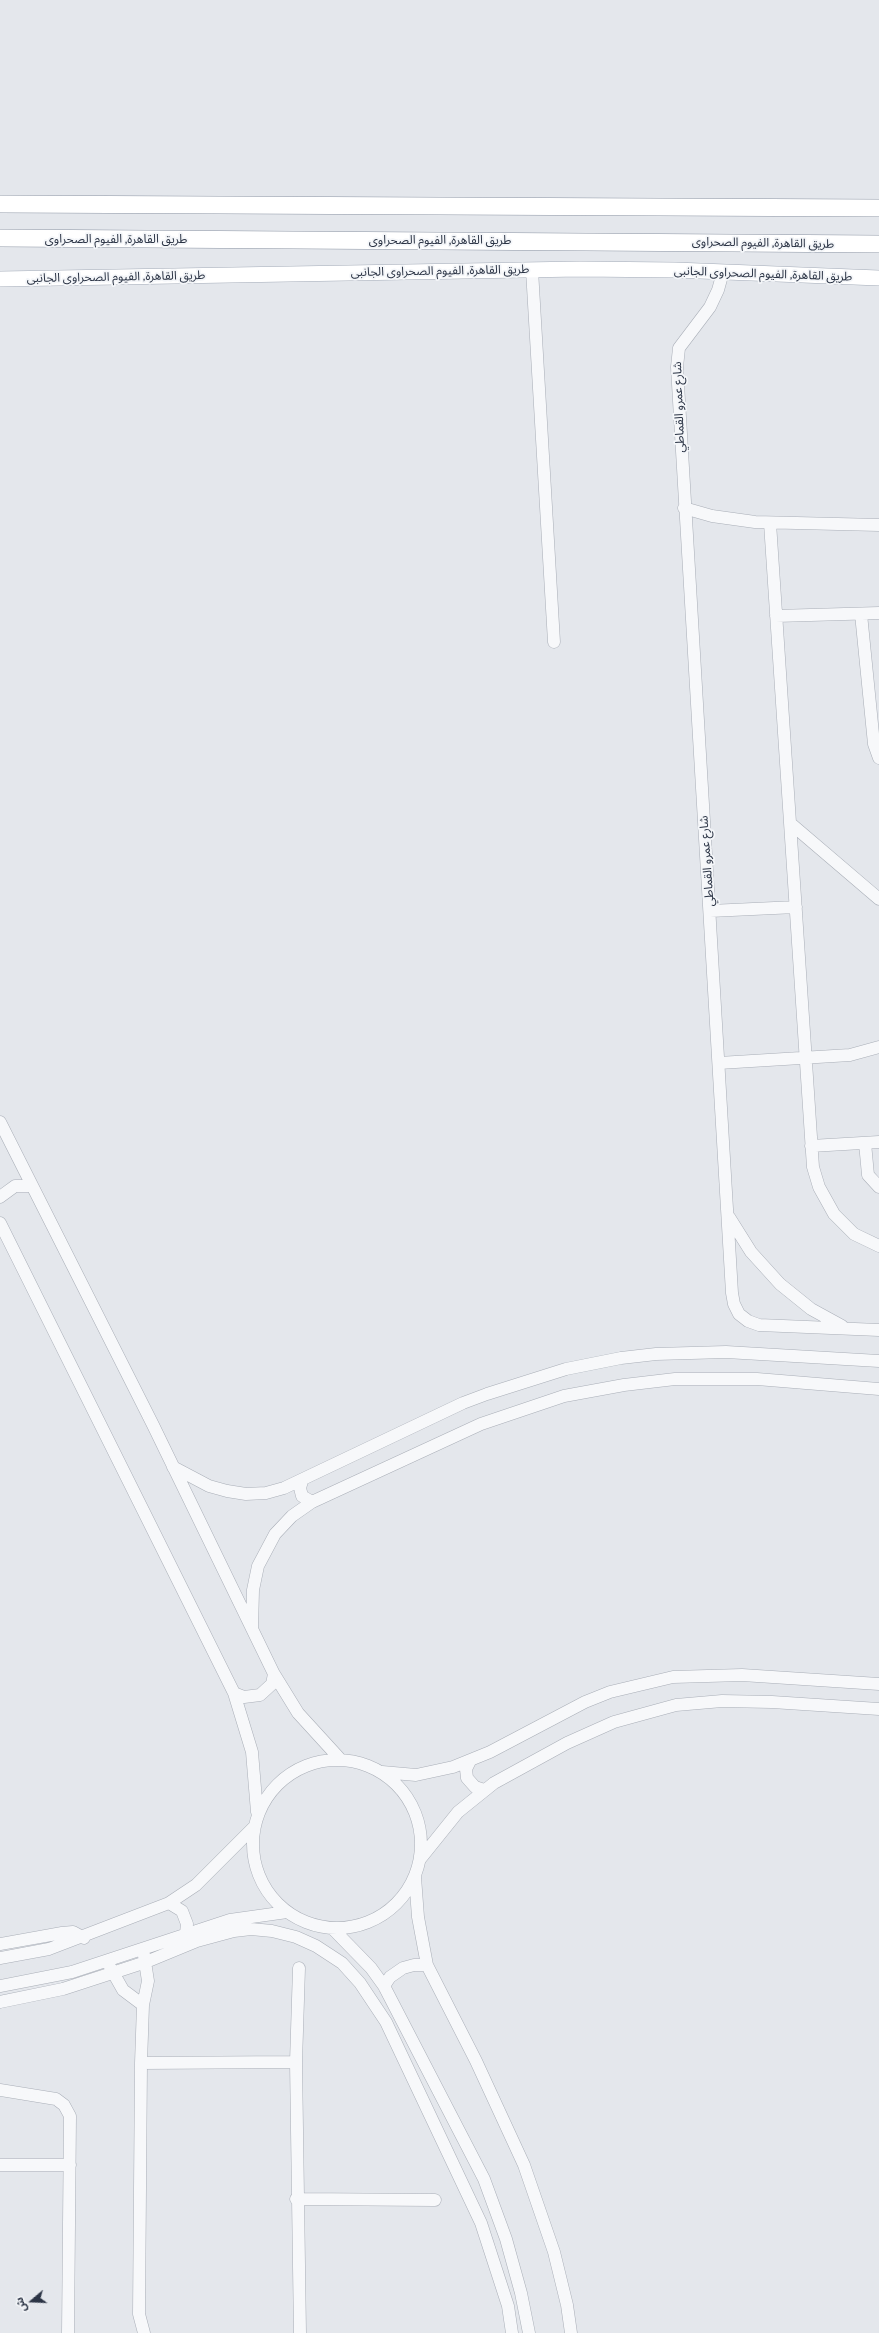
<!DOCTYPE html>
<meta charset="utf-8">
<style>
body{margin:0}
#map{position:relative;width:879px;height:2333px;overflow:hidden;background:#e4e7ec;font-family:Cabin,"Noto Sans Arabic",sans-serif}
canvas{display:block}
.north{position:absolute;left:12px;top:2281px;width:40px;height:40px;-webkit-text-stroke:3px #f4f6f9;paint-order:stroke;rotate:251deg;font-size:11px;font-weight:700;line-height:16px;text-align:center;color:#2b3445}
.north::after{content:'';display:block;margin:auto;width:14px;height:18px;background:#2b3445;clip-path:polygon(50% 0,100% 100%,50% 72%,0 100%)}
</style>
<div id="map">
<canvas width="879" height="2333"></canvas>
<div class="north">ش</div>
</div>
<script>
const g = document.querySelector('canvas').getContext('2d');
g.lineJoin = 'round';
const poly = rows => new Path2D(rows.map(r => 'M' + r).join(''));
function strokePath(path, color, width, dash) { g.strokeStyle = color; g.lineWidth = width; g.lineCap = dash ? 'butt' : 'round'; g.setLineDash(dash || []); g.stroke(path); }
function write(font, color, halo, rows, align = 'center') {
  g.font = font + ' Cabin,"Noto Sans Arabic",sans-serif'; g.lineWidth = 3.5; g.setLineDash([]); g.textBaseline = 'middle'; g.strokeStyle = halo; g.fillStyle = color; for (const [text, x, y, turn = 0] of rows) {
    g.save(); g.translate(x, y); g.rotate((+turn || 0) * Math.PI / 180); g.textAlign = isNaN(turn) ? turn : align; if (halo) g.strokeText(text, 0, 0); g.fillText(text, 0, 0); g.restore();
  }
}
const minor = poly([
 [532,270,554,642],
 [723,272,718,290,710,307,679,348,677,367,732,1293,734,1304,739,1314,748,1321,759,1325,879,1330],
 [684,508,712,516,755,522,879,525],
 [770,523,813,1167,819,1187,834,1214,854,1234,879,1246],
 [861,614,874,744,879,758],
 [776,616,879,613],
 [790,823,879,899],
 [710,911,796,907],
 [719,1063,850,1055,879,1047],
 [0,1122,153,1425,274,1674,298,1713,340,1759],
 [865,1143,868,1175,879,1187],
 [811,1146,879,1142],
 [0,1197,15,1186,32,1186],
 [729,1217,751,1252,780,1284,811,1309,842,1326],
 [0,1223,234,1693,252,1752,257,1812],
 [173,1467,209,1486,227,1491,246,1494,266,1493,284,1488,463,1403,487,1394,566,1369,621,1358,656,1354,726,1352,879,1361],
 [302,1481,300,1488,302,1496,312,1502],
 [252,1628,253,1590,258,1566,275,1534,292,1516,312,1502,481,1424,564,1396,624,1385,675,1379,757,1379,879,1389],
 [234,1693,244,1697,260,1695,272,1684,274,1674],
 '253 1844a84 84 0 1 1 168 0a84 84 0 1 1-168 0Z',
 [470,1761,466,1769,467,1778,475,1787,484,1790],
 [382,1772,416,1775,453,1767,490,1752,585,1702,610,1692,673,1677,742,1675,879,1684],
 [421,1858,458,1812,494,1783,567,1743,614,1722,676,1705,722,1701,772,1702,879,1709],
 [415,1877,418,1917,427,1965,476,2061,524,2165,554,2252,567,2305,571,2333],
 [169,1903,182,1911,187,1924,186,1933],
 [333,1929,371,1968,384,1986,484,2179,506,2239,521,2293,529,2333],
 [0,1944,62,1933,73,1932,84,1938],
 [143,1949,148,1981,143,2005,141,2063,139,2314,144,2333],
 [0,1958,49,1949,169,1903,196,1885,254,1827],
 [110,1967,123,1990,143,2005],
 [299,1968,296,2062,300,2333],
 [0,1986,72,1972,230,1920,287,1912],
 [384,1986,390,1977,403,1968,414,1965,427,1965],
 [0,2002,63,1989,146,1962,197,1941,234,1931,251,1929,272,1931,296,1937,316,1946,342,1963,360,1983,386,2022,481,2223,508,2306,512,2333],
 [141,2063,296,2062],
 [0,2090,56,2099,64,2105,70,2116,68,2333],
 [0,2165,70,2165],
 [296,2199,435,2200]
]);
const major = poly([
 [0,279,580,269,675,270,879,278]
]);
const highway = poly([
 [0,204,879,208],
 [0,238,879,244]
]);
const streetNames = [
 ["طريق القاهرة, الفيوم الصحراوى",116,239],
 ["طريق القاهرة, الفيوم الصحراوى",440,240],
 ["طريق القاهرة, الفيوم الصحراوى",763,243,1],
 ["طريق القاهرة, الفيوم الصحراوى الجانبى",440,271,-1],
 ["طريق القاهرة, الفيوم الصحراوى الجانبى",763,274,2],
 ["طريق القاهرة, الفيوم الصحراوى الجانبى",116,277,-1],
 ["شارع عمرو القماطي",679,407,-92],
 ["شارع عمرو القماطي",707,861,-94]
];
strokePath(minor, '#a9aeb7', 13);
strokePath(major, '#a3abb8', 16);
strokePath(highway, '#8b94a3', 18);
strokePath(minor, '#f7f8fa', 12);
strokePath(major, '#fff', 15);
strokePath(highway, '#fff', 17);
write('12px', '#2b3445', '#f4f6f9', streetNames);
</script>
